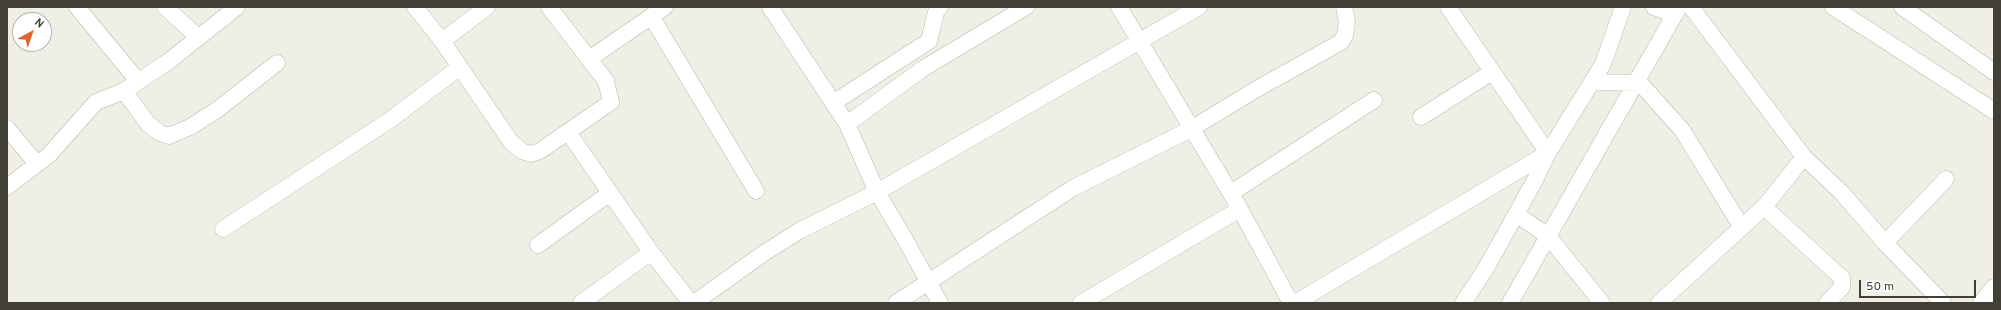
<!DOCTYPE html>
<style>
body{margin:0}
#map{position:relative;width:2001px;height:310px;overflow:hidden;background:#f0efe5;font-family:Overpass,sans-serif}
canvas{display:block}
.frame{position:absolute;inset:0;border:8px solid #423f36;pointer-events:none}
.north{position:absolute;left:12px;top:12px;width:40px;height:40px;box-sizing:border-box;background:#fff;border:1px solid #b3b2af;border-radius:50%;rotate:40deg;font-size:11px;font-weight:700;line-height:16px;text-align:center;color:#423f36}
.north::after{content:'';display:block;margin:auto;width:14px;height:18px;background:#e1642c;clip-path:polygon(50% 0,100% 100%,50% 72%,0 100%)}
.scale{position:absolute;left:1859px;top:280px;width:117px;height:18px;box-sizing:border-box;border:2px solid #423f36;border-top:0;padding-left:5px;font-size:12px;line-height:14px;white-space:nowrap;color:#423f36;-webkit-text-stroke:3px #fff;paint-order:stroke}
</style>
<div id="map">
<canvas width="2001" height="310"></canvas>
<div class="frame"></div>
<div class="north">N</div>
<div class="scale">50 m</div>
</div>
<script>
const g = document.querySelector('canvas').getContext('2d');
g.lineJoin = 'round';
const poly = rows => new Path2D(rows.map(r => 'M' + r).join(''));
function strokePath(path, color, width, dash) { g.strokeStyle = color; g.lineWidth = width; g.lineCap = dash ? 'butt' : 'round'; g.setLineDash(dash || []); g.stroke(path); }
const minor = poly([
 [77,7,138,81],
 [165,7,198,37],
 [415,7,442,41,511,142,522,151,531,154,540,151,611,102,606,81,589,59],
 [549,7,589,59,665,7],
 [770,7,847,124,877,192,906,241,940,303],
 [1654,7,1675,15],
 [1691,7,1804,157,1842,193,1885,243,1943,303],
 [1833,7,1994,111],
 [1902,7,1994,72],
 [651,16,756,191],
 [442,41,487,7],
 [1592,82,1640,83,1682,130,1741,226],
 [124,91,148,124,160,133,169,136,190,127,217,110,277,63],
 [833,103,929,41,936,12,940,7],
 [1421,117,1492,72],
 [847,124,924,68,1026,7],
 [7,128,37,164],
 [568,132,651,252,691,303],
 [7,187,49,155,96,102,124,91,169,61,237,7],
 [1231,193,1374,100],
 [1764,207,1804,157],
 [1240,209,1291,303],
 [1516,214,1548,236,1602,303],
 [223,229,390,120,460,67],
 [1885,243,1946,179],
 [538,245,610,193],
 [581,303,651,252],
 [694,303,764,253,799,231,877,192,1199,7],
 [896,303,1073,188,1191,129,1255,90,1341,42,1345,35,1347,21,1344,7],
 [1081,303,1240,209,1119,7],
 [1295,303,1548,153,1448,7],
 [1463,303,1485,270,1534,182,1548,153,1603,64,1623,7],
 [1510,303,1679,7],
 [1659,303,1764,207,1842,278,1842,287,1827,303],
 [1981,303,1994,287]
]);
strokePath(minor, '#bbb7a9', 17);
strokePath(minor, '#fff', 16);
</script>
